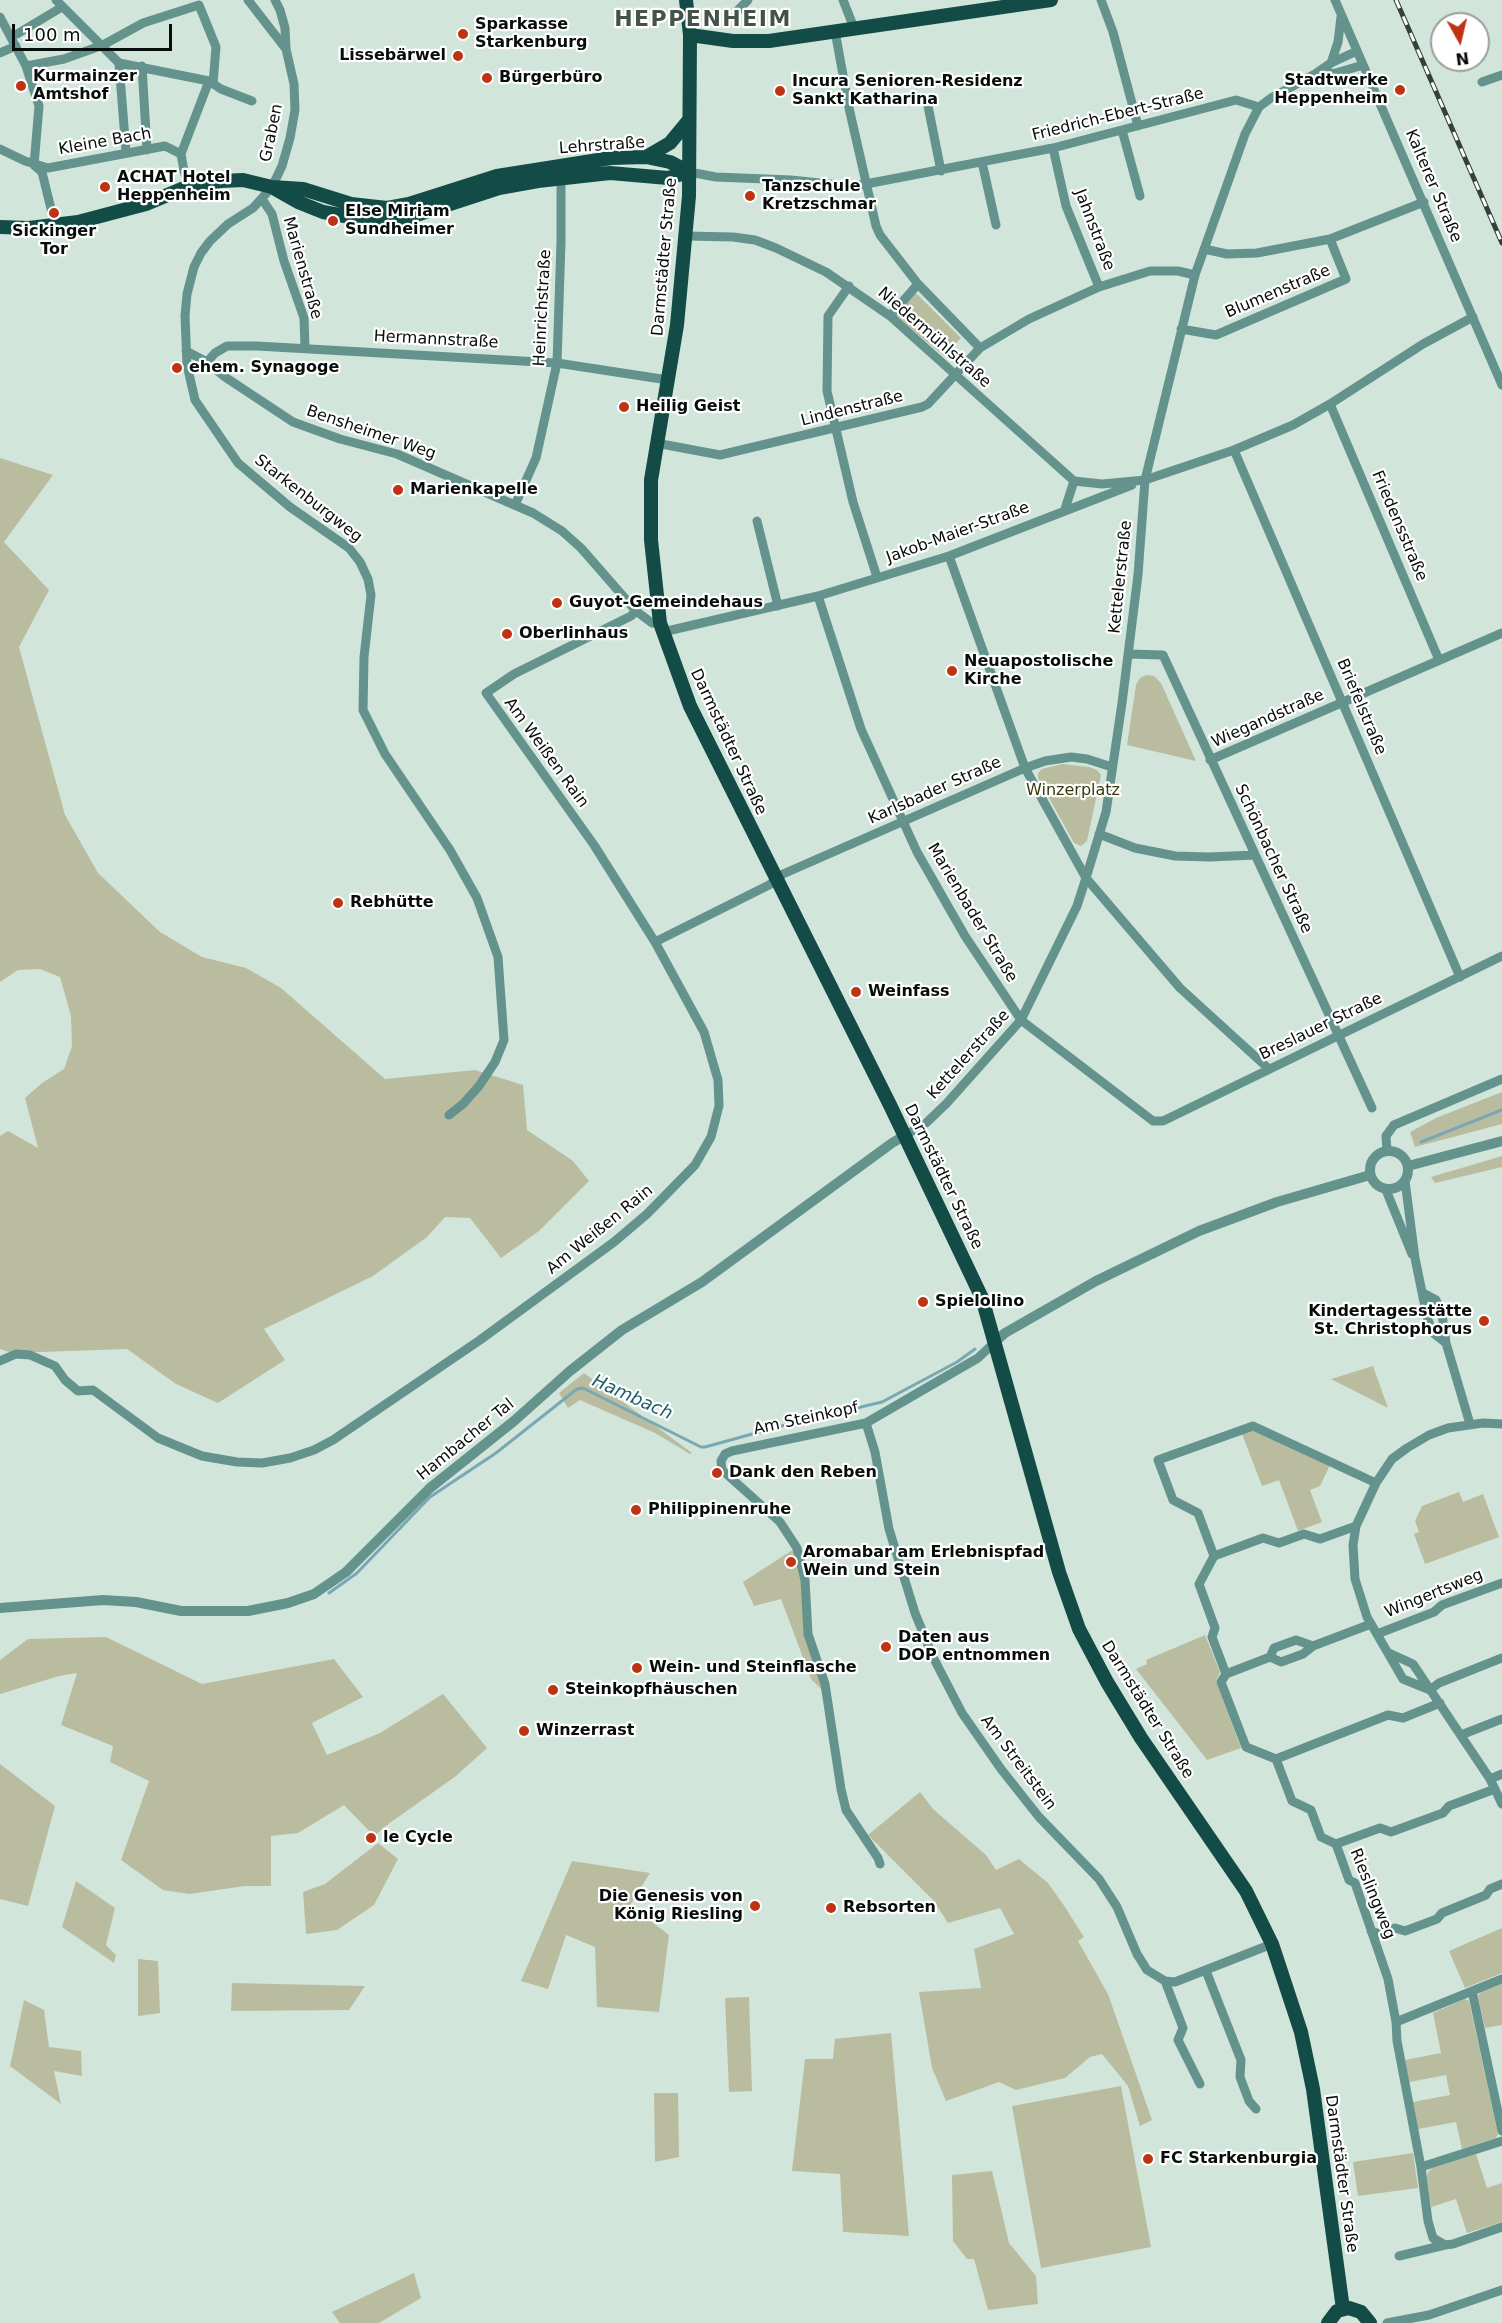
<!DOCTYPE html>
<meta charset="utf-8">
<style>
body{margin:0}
#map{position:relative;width:1502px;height:2323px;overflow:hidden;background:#d2e5db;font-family:"DejaVu Sans",sans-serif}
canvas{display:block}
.north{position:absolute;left:1430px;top:12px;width:60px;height:60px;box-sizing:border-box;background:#fff;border:2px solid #9c9e9d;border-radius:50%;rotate:172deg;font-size:16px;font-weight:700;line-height:24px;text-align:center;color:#070d0a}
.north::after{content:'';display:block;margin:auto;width:21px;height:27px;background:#be3313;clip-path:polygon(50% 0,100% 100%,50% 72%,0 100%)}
.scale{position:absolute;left:12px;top:24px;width:160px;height:27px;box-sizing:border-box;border:3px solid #070d0a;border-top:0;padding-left:8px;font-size:18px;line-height:21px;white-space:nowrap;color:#070d0a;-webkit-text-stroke:4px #fff;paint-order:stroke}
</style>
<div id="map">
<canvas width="1502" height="2323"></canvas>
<div class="north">N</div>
<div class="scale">100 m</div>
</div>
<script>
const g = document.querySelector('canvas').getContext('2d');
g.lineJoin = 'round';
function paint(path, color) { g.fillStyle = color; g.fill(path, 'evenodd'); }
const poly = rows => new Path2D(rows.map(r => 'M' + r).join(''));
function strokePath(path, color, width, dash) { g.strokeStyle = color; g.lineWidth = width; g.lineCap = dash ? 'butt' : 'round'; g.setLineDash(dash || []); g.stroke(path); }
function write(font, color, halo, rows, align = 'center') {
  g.font = font + ' "DejaVu Sans",sans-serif'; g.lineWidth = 4.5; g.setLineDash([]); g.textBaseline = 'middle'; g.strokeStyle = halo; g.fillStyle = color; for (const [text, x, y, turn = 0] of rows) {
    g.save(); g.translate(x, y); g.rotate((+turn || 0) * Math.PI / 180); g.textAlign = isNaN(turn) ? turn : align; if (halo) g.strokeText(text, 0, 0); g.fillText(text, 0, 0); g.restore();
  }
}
const green = poly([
 [916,293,961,338,944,356,895,316],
 [0,458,53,475,4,542,49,590,19,647,65,815,98,873,160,932,202,957,246,968,281,988,385,1079,475,1070,523,1085,527,1130,573,1161,589,1181,539,1231,501,1258,470,1218,445,1217,427,1237,373,1276,264,1329,285,1360,218,1403,176,1384,127,1349,12,1353,0,1349,0,1136,8,1131,38,1148,25,1098,42,1083,64,1069,72,1046,71,1016,60,977,40,969,18,970,0,982],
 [1146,675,1154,676,1161,683,1196,761,1127,745,1136,685,1140,678],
 [1062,764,1089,767,1097,770,1101,775,1087,841,1081,846,1074,843,1038,778,1038,773,1042,769],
 [1502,1092,1502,1124,1415,1147,1410,1132,1436,1118],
 [1502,1156,1502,1167,1435,1183,1431,1177],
 [1373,1366,1388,1408,1331,1379],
 [584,1373,692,1453,690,1454,655,1433,580,1400,568,1408,559,1393],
 [1253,1430,1330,1465,1320,1486,1310,1490,1322,1522,1298,1531,1279,1480,1262,1486,1242,1434],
 [1459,1492,1463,1502,1483,1494,1499,1537,1425,1564,1414,1534,1419,1532,1415,1521,1422,1506],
 [794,1549,800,1571,823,1691,811,1679,781,1599,754,1606,743,1582],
 [1205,1635,1220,1672,1216,1681,1241,1748,1207,1760,1136,1669,1147,1664,1146,1660],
 [106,1637,202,1684,334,1659,363,1697,312,1723,327,1755,380,1733,443,1694,487,1748,456,1776,387,1825,374,1836,344,1805,298,1833,271,1836,271,1886,245,1886,189,1894,163,1890,121,1860,149,1781,110,1762,113,1746,61,1725,77,1673,59,1676,0,1694,0,1660,28,1639],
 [0,1764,55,1806,28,1906,0,1899],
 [920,1792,933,1809,986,1855,996,1870,1019,1859,1048,1883,1063,1904,1084,1937,1078,1941,1108,1994,1152,2120,1140,2126,1128,2086,1102,2054,1090,2057,1065,2078,1016,2090,999,2082,946,2101,932,2068,919,1992,981,1988,974,1949,1014,1934,1000,1908,948,1923,933,1900,868,1835],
 [378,1843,398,1859,374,1905,337,1930,306,1934,303,1892,325,1884],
 [572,1861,650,1873,630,1905,669,1935,659,2012,597,2007,595,1947,566,1935,548,1989,521,1981],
 [76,1881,115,1908,106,1945,116,1955,114,1963,62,1927],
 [1502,1928,1502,1973,1465,1988,1449,1951],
 [138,1959,158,1961,160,2013,138,2016],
 [232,1983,365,1986,349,2010,231,2011],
 [1502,1984,1502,2025,1485,2028,1478,1996,1480,1993],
 [749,1997,752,2091,729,2092,725,1998],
 [1465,1999,1469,2001,1498,2134,1496,2138,1462,2149,1456,2122,1418,2129,1413,2102,1450,2095,1446,2075,1409,2082,1405,2060,1441,2053,1433,2013],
 [24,2000,44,2010,49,2047,81,2051,82,2076,54,2071,61,2104,10,2066],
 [891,2033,909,2236,843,2232,840,2174,792,2171,805,2059,833,2059,835,2039],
 [1121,2086,1151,2247,1041,2268,1012,2106],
 [654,2093,678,2093,679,2157,655,2162],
 [1413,2153,1418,2188,1358,2196,1353,2162],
 [1476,2154,1487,2188,1502,2183,1502,2222,1467,2233,1456,2199,1431,2207,1427,2177,1428,2172,1433,2168],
 [992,2171,1009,2243,1036,2276,1038,2304,988,2310,974,2259,967,2259,953,2241,952,2175],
 [414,2273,421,2298,379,2323,340,2323,332,2312]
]);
const stream = poly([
 [1421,1142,1502,1110],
 [329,1593,357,1573,430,1497,496,1453,577,1389,583,1388,701,1447,705,1447,785,1425,882,1402,957,1362,975,1349]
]);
const minor = poly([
 [56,0,119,63,209,81,221,89,252,101],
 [248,0,286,49],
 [275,0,280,10,285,28,286,49,294,84,295,110,290,138,282,166,272,187,253,208,228,224,210,241,201,253,194,267,187,294,185,316,187,365,195,400,238,463,290,507,349,548,360,562,368,579,371,595,364,657,363,710,385,754,450,850,477,898,498,957,504,1040,495,1062,479,1086,463,1104,449,1115],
 [843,0,854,28],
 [1101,0,1113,32,1138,126],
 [1335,0,1502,385],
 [738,10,748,0],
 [0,17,26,66,39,106,34,165,42,172,52,213],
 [835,31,849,108,876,226,880,235,918,284,980,348],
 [17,34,62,7],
 [0,53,16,46],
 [119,63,126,152],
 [1331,63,1338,42,1341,17],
 [26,66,64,59,103,45,143,23,199,5,216,47,213,84],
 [142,66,147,150],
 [1316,74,1336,73,1363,65],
 [1482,82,1502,75],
 [928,106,941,171],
 [1122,130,1140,196],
 [1053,148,1066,206,1099,287],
 [0,149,25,161,48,168,165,146,181,154,209,81],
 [181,154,184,171,189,186],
 [982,162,996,225],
 [689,172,716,177,791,180,848,186,866,184,1053,148,1236,100,1259,107],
 [262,199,272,214,284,261,304,318,305,348],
 [686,236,733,237,755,240,776,248,826,272,890,316,1074,481,1102,484,1145,480,1234,450,1293,425,1330,404,1423,344,1473,317],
 [1204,249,1227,254,1257,253,1330,239,1424,202],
 [849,286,828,316,827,391,853,502,877,577],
 [890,316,918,284],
 [1181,329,1216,335,1346,279,1330,239],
 [186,351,207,362,225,377,293,422,340,439,397,454,533,513,562,531,581,548,636,611,652,623,660,623],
 [207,362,215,353,227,346,257,346,557,363,668,380],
 [1330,404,1439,660],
 [656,443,720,455,922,407,928,404,980,348,1029,319,1099,287,1150,271,1178,271,1195,275],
 [1234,450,1460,977],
 [515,505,536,458,557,363,561,242,561,178],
 [1065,509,1074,481],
 [757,521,778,606],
 [949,556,1025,768,1086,878,1180,988,1269,1069],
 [818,596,861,729,917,852,965,936,1021,1020,1153,1121,1163,1121,1502,956],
 [663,632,818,596,949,556,1132,485],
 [1128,654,1163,655,1372,1108],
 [1210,760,1502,633],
 [1099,834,1135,848,1175,856,1210,857,1255,855],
 [655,942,769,885,783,874,1025,768,1045,761,1071,757,1087,759,1112,767],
 [904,1136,926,1123,946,1104,1021,1020,1077,906,1086,878,1106,812,1122,703,1138,575,1145,480,1195,275,1245,134,1259,107,1271,98,1315,74,1331,63,1357,51],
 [1387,1151,1386,1136,1394,1125,1502,1079],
 [1405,1181,1415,1258,1427,1317,1433,1333,1446,1343],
 [1386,1190,1412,1254],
 [1423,1293,1436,1300,1442,1314,1446,1343,1470,1424],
 [0,1361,16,1354,30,1355,55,1366,65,1380,78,1391,93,1390,158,1438,202,1456,237,1462,262,1463,290,1458,314,1450,333,1440,480,1340,614,1242,647,1214,695,1165,711,1137,719,1106,718,1080,704,1032,655,942,594,845,486,693,514,674,631,616,636,611],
 [866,1423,875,1452,889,1529,915,1613,933,1657,962,1713,1001,1769,1039,1817,1099,1879,1117,1907,1137,1954,1147,1970,1165,1981,1175,1982,1272,1944],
 [1376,1483,1253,1426,1158,1460,1173,1500,1198,1513,1214,1556,1199,1584,1215,1628,1212,1637,1226,1674,1221,1682,1246,1747,1276,1759,1292,1801,1311,1810,1321,1837,1336,1844,1349,1880,1355,1883,1388,1979,1396,2022,1397,2041,1421,2167,1502,2141],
 [1214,1556,1263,1538,1279,1543,1304,1534,1320,1539,1356,1526],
 [1377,1634,1434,1612,1442,1605,1502,1583],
 [1389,1653,1413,1664,1490,1779,1502,1804],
 [1270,1657,1274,1648,1296,1640,1313,1646],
 [1226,1674,1270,1657,1281,1662,1303,1654,1313,1646,1371,1624],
 [1430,1690,1403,1679,1367,1617,1355,1579,1353,1545,1356,1526,1376,1483,1392,1459,1407,1448,1429,1435,1448,1428,1483,1423,1502,1424],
 [1430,1690,1439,1683,1502,1658],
 [1461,1735,1502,1719],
 [1276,1759,1388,1715,1403,1718,1440,1703],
 [1490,1779,1502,1774],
 [1336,1844,1380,1828,1391,1832,1443,1813,1449,1806,1495,1789],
 [880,1864,878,1858,846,1810,841,1789,825,1684,808,1634,805,1580,797,1548,780,1522,722,1470,721,1461,725,1454,732,1451,866,1423,978,1358,996,1341],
 [1371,1931,1380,1934,1395,1928,1405,1931,1437,1919,1442,1913,1486,1895,1490,1889,1502,1884],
 [1206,1971,1241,2060,1240,2077,1249,2101,1256,2109],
 [1165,1981,1183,2028,1178,2040,1200,2084],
 [1472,1991,1502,2131],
 [1396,2022,1502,1979],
 [1421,2167,1428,2221,1433,2238,1445,2245,1453,2244,1502,2227],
 [1399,2256,1445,2245],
 [1387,2323,1429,2315,1502,2290]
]);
const tertiary = poly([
 '1370 1170a19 19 0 1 1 38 0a19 19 0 1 1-38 0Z',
 [1408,1166,1502,1141],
 [996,1341,1005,1333,1096,1281,1199,1231,1277,1202,1370,1175],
 [0,1608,103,1600,136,1602,181,1611,248,1611,288,1603,314,1594,346,1572,430,1488,514,1421,570,1371,622,1330,702,1282,892,1143,904,1136]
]);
const primary = poly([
 [686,0,690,35,689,196,677,325,651,480,651,540,660,623,690,706,890,1105,982,1298,1059,1572,1079,1629,1107,1682,1141,1738,1246,1891,1272,1944,1301,2032,1313,2089,1343,2309],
 [690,35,733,41,769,41,1051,0],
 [646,157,670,143,689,120],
 [275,189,298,202,323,212,361,219,392,219,410,217,499,188,538,181,610,173,668,178,689,172],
 [0,227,29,228,78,222,146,204,189,186,221,181,243,180,272,187,303,189,351,204,387,208,409,204,497,176,611,158,646,157,670,162,689,172],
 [1328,2323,1337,2311,1349,2308,1361,2312,1370,2323]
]);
const rail = poly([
 [1396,0,1502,243]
]);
const markers = [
 [463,34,6,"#be3313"],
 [458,56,6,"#be3313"],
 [487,78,6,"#be3313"],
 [21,86,6,"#be3313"],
 [1400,90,6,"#be3313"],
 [780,91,6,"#be3313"],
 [105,187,6,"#be3313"],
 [750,196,6,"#be3313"],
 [54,213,6,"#be3313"],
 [333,221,6,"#be3313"],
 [177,368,6,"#be3313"],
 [624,407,6,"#be3313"],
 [398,490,6,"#be3313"],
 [557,603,6,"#be3313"],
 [507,634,6,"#be3313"],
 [952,671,6,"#be3313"],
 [338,903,6,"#be3313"],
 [856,992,6,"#be3313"],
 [923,1302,6,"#be3313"],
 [1484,1321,6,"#be3313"],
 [717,1473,6,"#be3313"],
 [636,1510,6,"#be3313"],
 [791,1562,6,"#be3313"],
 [886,1647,6,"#be3313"],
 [637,1668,6,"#be3313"],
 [553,1690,6,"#be3313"],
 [524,1731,6,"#be3313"],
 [371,1838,6,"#be3313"],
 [755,1906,6,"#be3313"],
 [831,1908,6,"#be3313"],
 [1148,2159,6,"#be3313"]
];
const poiNames = [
 ["Sparkasse",475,25],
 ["Starkenburg",475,43],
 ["Lissebärwel",446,56,"right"],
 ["Kurmainzer",33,77],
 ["Amtshof",33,95],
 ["Bürgerbüro",499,78],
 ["Stadtwerke",1388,81,"right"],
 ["Heppenheim",1388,99,"right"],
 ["Incura Senioren-Residenz",792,82],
 ["Sankt Katharina",792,100],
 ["ACHAT Hotel",117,178],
 ["Heppenheim",117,196],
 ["Tanzschule",762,187],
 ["Kretzschmar",762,205],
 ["Else Miriam",345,212],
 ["Sundheimer",345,230],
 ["Sickinger",54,232,"center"],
 ["Tor",54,250,"center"],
 ["ehem. Synagoge",189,368],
 ["Heilig Geist",636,407],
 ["Marienkapelle",410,490],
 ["Guyot-Gemeindehaus",569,603],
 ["Oberlinhaus",519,634],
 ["Neuapostolische",964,662],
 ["Kirche",964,680],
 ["Rebhütte",350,903],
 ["Weinfass",868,992],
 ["Spielolino",935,1302],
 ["Kindertagesstätte",1472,1312,"right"],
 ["St. Christophorus",1472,1330,"right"],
 ["Dank den Reben",729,1473],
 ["Philippinenruhe",648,1510],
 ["Aromabar am Erlebnispfad",803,1553],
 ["Wein und Stein",803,1571],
 ["Daten aus",898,1638],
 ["DOP entnommen",898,1656],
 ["Wein- und Steinflasche",649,1668],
 ["Steinkopfhäuschen",565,1690],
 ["Winzerrast",536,1731],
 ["le Cycle",383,1838],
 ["Die Genesis von",743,1897,"right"],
 ["König Riesling",743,1915,"right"],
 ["Rebsorten",843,1908],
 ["FC Starkenburgia",1160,2159]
];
const streetNames = [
 ["Friedrich-Ebert-Straße",1118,115,-14],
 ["Graben",272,133,-78],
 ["Kleine Bach",105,142,-10],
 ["Lehrstraße",602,146,-4],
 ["Kalterer Straße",1433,186,67],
 ["Jahnstraße",1094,230,69],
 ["Darmstädter Straße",665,257,-85],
 ["Marienstraße",302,268,74],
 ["Blumenstraße",1278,292,-23],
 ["Heinrichstraße",543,308,-87],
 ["Niedermühlstraße",934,338,41],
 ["Hermannstraße",436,340,3],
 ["Lindenstraße",852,409,-14],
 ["Bensheimer Weg",371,433,19],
 ["Starkenburgweg",308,499,38],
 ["Friedensstraße",1399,526,67],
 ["Jakob-Maier-Straße",958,533,-20],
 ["Kettelerstraße",1121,577,-84],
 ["Briefelstraße",1361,707,67],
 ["Wiegandstraße",1268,719,-24],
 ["Darmstädter Straße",728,742,65],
 ["Am Weißen Rain",546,753,54],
 ["Karlsbader Straße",935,791,-24],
 ["Schönbacher Straße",1273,859,65],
 ["Marienbader Straße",972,913,59],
 ["Breslauer Straße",1321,1027,-26],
 ["Kettelerstraße",969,1055,-48],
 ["Darmstädter Straße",943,1177,64],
 ["Am Weißen Rain",600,1230,-39],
 ["Am Steinkopf",806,1419,-12],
 ["Hambacher Tal",466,1440,-39],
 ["Wingertsweg",1434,1594,-22],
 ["Darmstädter Straße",1147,1710,58],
 ["Am Streitstein",1018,1763,53],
 ["Rieslingweg",1372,1894,68],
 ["Darmstädter Straße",1341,2174,82]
];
const parkNames = [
 ["Winzerplatz",1073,791]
];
const waterNames = [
 ["Hambach",632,1398,24]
];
const districtNames = [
 ["HEPPENHEIM",703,20]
];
paint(green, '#babc9f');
strokePath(stream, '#78a8b3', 3);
strokePath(minor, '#64938e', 9);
strokePath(tertiary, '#64938e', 10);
strokePath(primary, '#134c47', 14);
strokePath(rail, '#363f3b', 5);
strokePath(rail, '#fff', 3, [9]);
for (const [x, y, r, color] of markers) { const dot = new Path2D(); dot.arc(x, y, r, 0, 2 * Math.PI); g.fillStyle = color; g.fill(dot); strokePath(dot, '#fff', 2); }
write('bold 16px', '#070d0a', '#fff', poiNames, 'left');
write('16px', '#070d0a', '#fff', streetNames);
write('16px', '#3a3b0b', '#fff', parkNames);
write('italic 18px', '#1e5e6b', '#fff', waterNames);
g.letterSpacing = '1.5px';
write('bold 22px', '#43534a', '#fff', districtNames);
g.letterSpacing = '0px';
</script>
